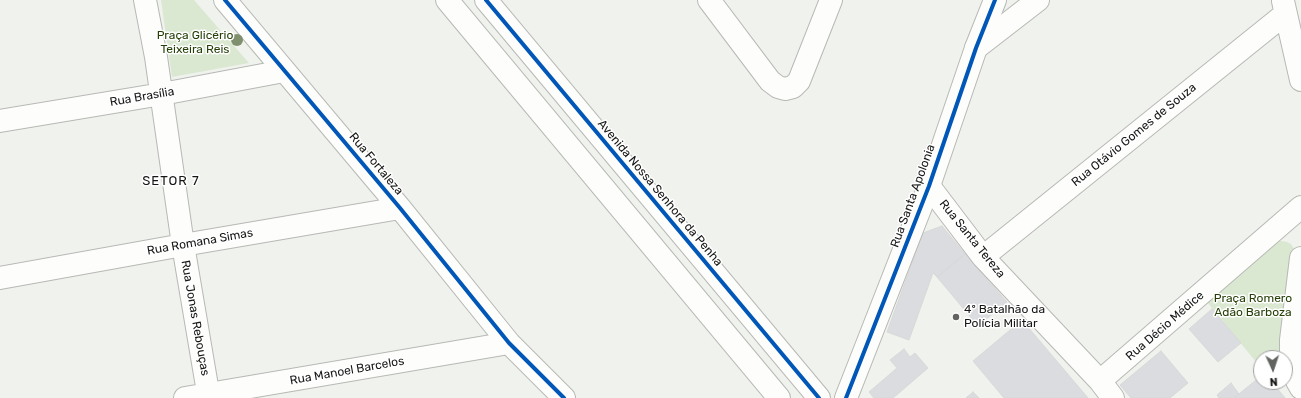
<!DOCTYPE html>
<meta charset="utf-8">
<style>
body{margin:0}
#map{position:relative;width:1301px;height:398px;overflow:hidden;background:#f0f2ee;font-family:Rubik,sans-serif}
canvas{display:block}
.north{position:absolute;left:1253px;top:350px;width:40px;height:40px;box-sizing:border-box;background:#fff;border:1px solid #a1a2a1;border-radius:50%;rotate:177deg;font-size:11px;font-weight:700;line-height:16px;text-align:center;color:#151714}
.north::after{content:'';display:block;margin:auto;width:14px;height:18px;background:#626460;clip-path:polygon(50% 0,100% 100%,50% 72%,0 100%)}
</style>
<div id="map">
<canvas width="1301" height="398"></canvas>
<div class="north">N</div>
</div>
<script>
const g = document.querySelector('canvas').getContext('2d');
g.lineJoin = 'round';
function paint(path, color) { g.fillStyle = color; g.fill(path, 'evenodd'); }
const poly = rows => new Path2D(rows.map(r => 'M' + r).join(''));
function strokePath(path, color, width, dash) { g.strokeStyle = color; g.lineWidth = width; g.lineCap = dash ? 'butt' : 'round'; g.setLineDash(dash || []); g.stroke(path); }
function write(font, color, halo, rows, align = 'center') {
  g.font = font + ' Rubik,sans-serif'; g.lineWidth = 3; g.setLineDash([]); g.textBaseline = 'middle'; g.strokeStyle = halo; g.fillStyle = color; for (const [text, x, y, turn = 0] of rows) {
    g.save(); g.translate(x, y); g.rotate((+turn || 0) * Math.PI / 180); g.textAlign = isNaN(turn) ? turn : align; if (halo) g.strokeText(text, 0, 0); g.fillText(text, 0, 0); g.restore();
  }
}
const green = poly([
 [161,0,194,0,249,63,172,77],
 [1277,241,1282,241,1287,242,1291,244,1294,249,1294,254,1280,358,1261,358,1261,368,1207,302]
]);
const building = poly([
 [942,226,965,254,937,277,933,273,909,340,887,332,923,233,942,226],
 [965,254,1007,302,978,326,937,277,965,254],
 [1212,309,1241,343,1218,362,1189,329,1212,309],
 [1022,320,1088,398,1004,398,973,361,1022,320],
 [904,349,910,357,915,353,928,368,893,398,874,398,869,392,897,368,890,360,904,349],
 [1161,351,1188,383,1170,398,1131,398,1120,385,1161,351],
 [1261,376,1261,382,1272,382,1285,398,1234,398,1261,376],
 [1231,383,1239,394,1234,398,1219,398,1217,395,1231,383],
 [973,392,979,398,966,398,973,392]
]);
const minor = poly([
 [145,0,156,57,183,245,209,398],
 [225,0,400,208,509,343,564,398],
 [709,0,770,81,778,87,785,89,793,87,799,81,831,0],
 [1283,1,1301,80],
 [976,48,1038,0],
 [0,121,162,94,284,71],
 [929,186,983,257,1100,381,1113,398],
 [983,257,1285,14],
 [1301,258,1291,340,1291,363,1297,381,1301,388],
 [0,278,183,245,400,208],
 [1100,381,1301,207],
 [185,398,509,343]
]);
const tertiary = poly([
 [447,0,779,398],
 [486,0,819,398],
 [846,398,929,186,976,48,995,0]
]);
const cycleway = poly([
 [225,0,400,208,509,343,564,398],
 [486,0,819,398],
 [846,398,929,186,976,48,995,0]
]);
const trees = [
 [237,40]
];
const markers = [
 [956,317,4,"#626460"]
];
const parkNames = [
 ["Praça Glicério",195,36],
 ["Teixeira Reis",195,50],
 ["Praça Romero",1253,299],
 ["Adão Barboza",1253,313]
];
const streetNames = [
 ["Rua Brasília",142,97,-10],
 ["Rua Otávio Gomes de Souza",1134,135,-39],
 ["Rua Fortaleza",376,164,50],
 ["Avenida Nossa Senhora da Penha",660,193,50],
 ["Rua Santa Apolonia",913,196,-70],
 ["Rua Santa Tereza",972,239,51],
 ["Rua Romana Simas",200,242,-10],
 ["Rua Jonas Rebouças",195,318,80],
 ["Rua Décio Médice",1165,326,-41],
 ["Rua Manoel Barcelos",347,371,-10]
];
const poiNames = [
 ["4º Batalhão da",964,310],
 ["Polícia Militar",964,324]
];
const neighbourhoodNames = [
 ["SETOR 7",171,181]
];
paint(green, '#dbe8d1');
paint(building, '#dbdce0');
strokePath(building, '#d7d8d7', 1);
strokePath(minor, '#b7b9b5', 24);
strokePath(tertiary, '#b7b9b5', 24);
strokePath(minor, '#fdfdfc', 22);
strokePath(tertiary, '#fdfdfc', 22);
strokePath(cycleway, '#0057b8', 4);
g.fillStyle = '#80906f';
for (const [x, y] of trees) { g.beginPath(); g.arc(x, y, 6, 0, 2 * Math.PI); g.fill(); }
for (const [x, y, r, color] of markers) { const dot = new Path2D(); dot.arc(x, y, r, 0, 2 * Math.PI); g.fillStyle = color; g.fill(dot); strokePath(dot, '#fff', 1.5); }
write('12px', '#253f07', '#fff', parkNames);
write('12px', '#151714', '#fff', streetNames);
write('12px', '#151714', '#fff', poiNames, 'left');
g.letterSpacing = '1px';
write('13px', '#151714', '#fff', neighbourhoodNames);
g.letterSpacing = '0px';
</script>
